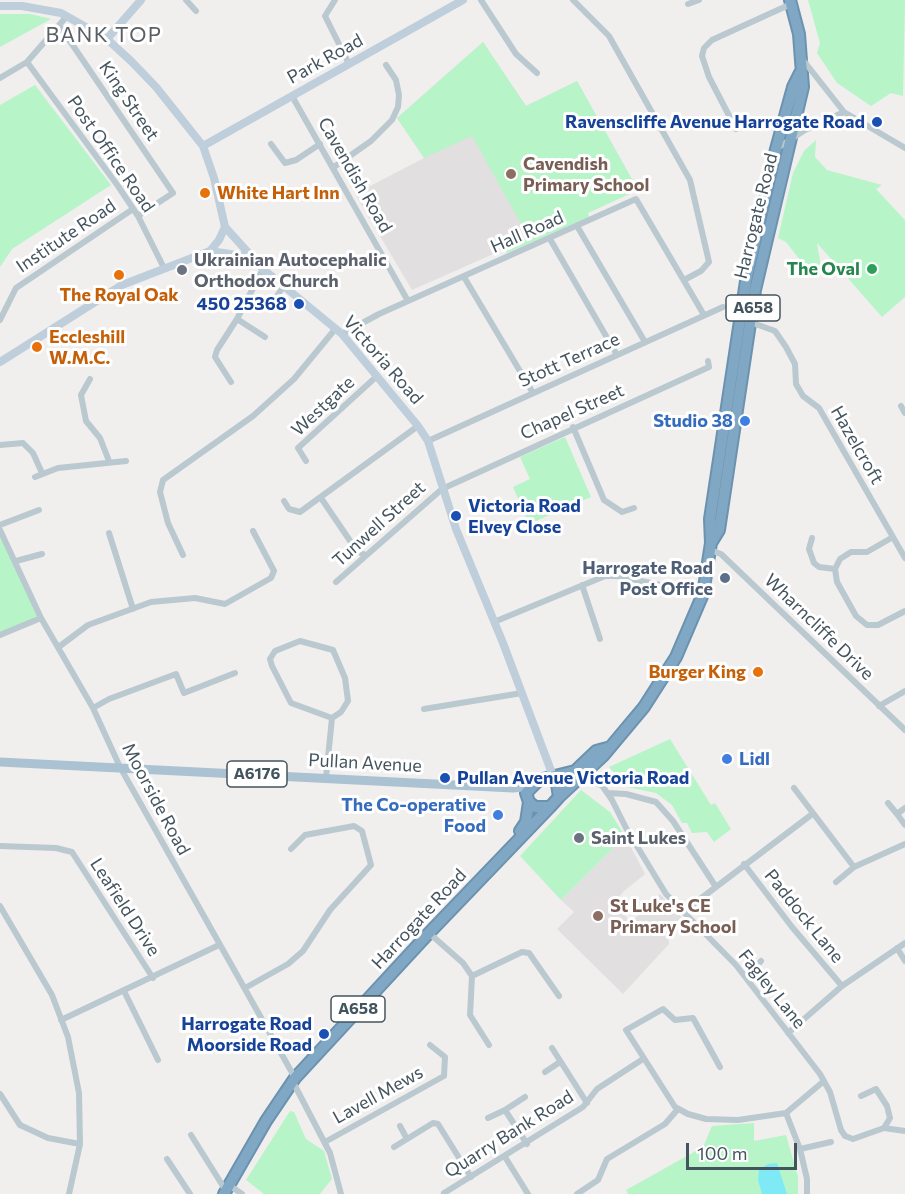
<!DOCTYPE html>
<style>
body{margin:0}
#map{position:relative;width:905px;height:1194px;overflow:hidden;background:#f1eeee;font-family:Commissioner,sans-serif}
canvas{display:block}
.scale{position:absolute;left:686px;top:1143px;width:111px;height:27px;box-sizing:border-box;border:3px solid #44545e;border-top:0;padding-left:8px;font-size:18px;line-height:21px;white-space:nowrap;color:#44545e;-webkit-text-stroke:4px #fff;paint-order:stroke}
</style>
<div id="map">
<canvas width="905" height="1194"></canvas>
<div class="scale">100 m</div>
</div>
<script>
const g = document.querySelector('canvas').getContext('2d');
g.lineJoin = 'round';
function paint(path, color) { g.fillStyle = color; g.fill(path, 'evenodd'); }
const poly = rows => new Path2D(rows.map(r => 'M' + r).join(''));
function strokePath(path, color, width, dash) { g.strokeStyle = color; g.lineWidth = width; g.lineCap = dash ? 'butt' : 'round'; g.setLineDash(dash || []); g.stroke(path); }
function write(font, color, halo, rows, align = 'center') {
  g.font = font + ' Commissioner,sans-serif'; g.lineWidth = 6; g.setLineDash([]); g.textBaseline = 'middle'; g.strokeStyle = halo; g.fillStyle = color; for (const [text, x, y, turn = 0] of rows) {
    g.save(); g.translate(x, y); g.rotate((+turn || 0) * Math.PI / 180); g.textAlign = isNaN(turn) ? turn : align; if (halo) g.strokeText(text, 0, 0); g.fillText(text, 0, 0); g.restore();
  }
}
const education = poly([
 [483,42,526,106,577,81,638,190,412,290,355,194,424,158,397,118],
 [625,836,645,874,623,892,614,904,631,922,660,894,683,919,668,936,669,944,623,994,557,929,574,912,561,900]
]);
const green = poly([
 [808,0,905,0,903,96,891,93,871,106,837,83,817,53,820,43],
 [0,14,30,14,51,19,0,47],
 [483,42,526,106,577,81,638,190,588,213,589,217,507,253,505,249,529,238,472,136,424,158,397,118],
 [35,85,111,185,12,249,0,267,0,105],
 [816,140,815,157,827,170,882,185,876,189,905,220,905,297,882,317,817,243,821,267,811,274,786,242,778,238,793,173,804,151],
 [565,437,591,497,529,524,513,487,530,479,520,457],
 [0,530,41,618,0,635],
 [670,739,711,805,715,803,731,829,714,842,707,832,692,833,687,823,682,823,672,805,656,793,627,787,609,767],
 [581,790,610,812,625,836,561,900,520,856],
 [290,1111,294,1112,306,1139,324,1151,332,1179,320,1194,264,1194,246,1180],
 [754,1123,754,1141,786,1135,798,1177,798,1194,628,1194,626,1190,703,1147,712,1126]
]);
const water = poly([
 [777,1163,787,1194,762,1194,758,1180,759,1170,768,1164]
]);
const street = poly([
 [186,0,196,11],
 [335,0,325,16,349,64],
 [481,0,516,54,537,73],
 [573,0,609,36,690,180,709,262,701,271,684,280],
 [688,4,699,0],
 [59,25,173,193,138,216],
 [803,60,844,112,905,148],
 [27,62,118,186,138,216,164,268],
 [0,78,27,62,67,16],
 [292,96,408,301],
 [736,129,709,77,702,56,704,48,712,40,791,4],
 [271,144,285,163,296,160,320,144],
 [776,149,805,130,844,112],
 [334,167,371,141,392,120,398,107,399,95,396,80,386,65],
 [577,226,645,342],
 [550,239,617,355],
 [464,277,533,393],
 [270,307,284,285],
 [237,319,265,337],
 [0,320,16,288,133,209],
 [750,322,775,331,786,347,795,364,796,384,803,396,819,408,905,558],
 [342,334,379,314,636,199,704,315],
 [90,379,81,395,86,421,100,438,109,461],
 [231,382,215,357,217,350,237,319,263,269],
 [901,406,905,413],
 [573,427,604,500,622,512,634,508],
 [428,441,723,307],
 [0,445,23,443,33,453,42,473],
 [306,461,298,448,377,376],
 [35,477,58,468,126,461],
 [321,498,357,551,365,555],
 [284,501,289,509,300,512,418,426],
 [0,525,39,510],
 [0,530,41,618,93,708,120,767,295,1078],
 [109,533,133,609],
 [893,537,867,552,851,552,840,559,835,569,837,582,856,616,867,625,878,625,905,611],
 [812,538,809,549,814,563,819,567,835,569],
 [710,550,721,554,905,730],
 [183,555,168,523,160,492,163,480,253,416,294,379,336,328],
 [16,561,42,554],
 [336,582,442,489,709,367,708,361],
 [582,585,600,639],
 [494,622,605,576,617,576,703,594],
 [0,635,41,618],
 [60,646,88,625,151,602,195,598,225,604,271,578,274,571,253,531],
 [879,706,905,691],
 [93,708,109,699,176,674,184,693,235,673],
 [424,709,522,693],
 [590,768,612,800,626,828,666,894,736,965,820,1074,830,1092,841,1130,845,1136,853,1139,884,1128,905,1131],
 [326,777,332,718,341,712,348,701,345,678,333,650,300,641,275,651,270,659,272,666,291,703,332,718],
 [580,777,603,786],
 [794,788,854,867],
 [608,793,626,794,656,802,673,821,716,887],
 [888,803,897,814,905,808],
 [897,814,905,825],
 [0,846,56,848,72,852,153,978],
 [744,864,792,927,842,986],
 [836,882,854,867,905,844],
 [0,906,52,995,68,1037,79,1093,80,1144,69,1194],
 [683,912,811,815],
 [429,933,463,963,472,976],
 [897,948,905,961],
 [746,978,761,961],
 [245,988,288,964,303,951,330,910,371,865,362,831,354,826,305,835,291,849],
 [124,991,158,1060],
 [61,1020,219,945],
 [788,1033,842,986,905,943],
 [489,1045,470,1015,472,976,522,952,529,953,559,996],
 [552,1048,587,1103],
 [720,1067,693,1018,675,1020,663,1009,626,1030,675,1107,688,1114,706,1119,738,1120,786,1113,824,1081],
 [545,1072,560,1062],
 [293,1082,330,1153,341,1194],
 [0,1094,20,1125,48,1138,80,1144],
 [861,1096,876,1089,887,1106,890,1118,884,1128],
 [505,1110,525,1097],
 [786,1113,800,1149,807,1179,807,1194],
 [488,1118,505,1110,527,1144],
 [400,1126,407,1139],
 [191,1135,226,1191],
 [325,1142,444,1076,445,1057,430,1045],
 [394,1147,433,1123,438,1124,471,1177],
 [800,1149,831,1142],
 [505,1157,528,1194],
 [167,1159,190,1194],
 [229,1185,242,1194],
 [444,1193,583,1107,597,1089,643,1059],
 [577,1194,598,1180,607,1159,665,1124,678,1109]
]);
const secondary = poly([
 [0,6,22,6,61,13,107,39,131,61,156,87,203,146,214,178,225,227,263,269,342,334,418,426,428,441,456,529,503,643,553,776],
 [107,39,141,0],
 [203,146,463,0],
 [210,251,250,257],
 [0,362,122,285,210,251,219,240,225,227]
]);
const primary = poly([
 [0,762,513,788,532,786]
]);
const highway = poly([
 [711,543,719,530,755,290,803,87,799,34,790,0],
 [556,778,559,797,550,807,535,807,529,802,526,793,539,780,575,771,596,751,607,748],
 [559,797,603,756,644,707,676,657,703,594,711,543,710,519,746,281,776,149,793,87,800,73],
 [520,831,526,822,529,802],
 [224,1194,266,1121,295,1078,429,933,550,807]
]);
const markers = [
 [877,122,6,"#1a4fb4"],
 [511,174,6,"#8d6e63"],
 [205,193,6,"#e8710a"],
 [872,269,6,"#2e9e5b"],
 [182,270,6,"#6b7280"],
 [119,275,6,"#e8710a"],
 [299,304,6,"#1a4fb4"],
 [37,347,6,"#e8710a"],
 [745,421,6,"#3f7fe0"],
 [456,516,6,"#1a4fb4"],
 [725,578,6,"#5c6f8a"],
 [758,672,6,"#e8710a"],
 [727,759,6,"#3f7fe0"],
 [445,778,6,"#1a4fb4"],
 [498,815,6,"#3f7fe0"],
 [579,838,6,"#6b7280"],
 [598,916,6,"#8d6e63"],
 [324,1034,6,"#1a4fb4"]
];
const shields = [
 [753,308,54],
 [257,774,60],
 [358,1009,54]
];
const shieldNames = [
 ["A658",753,308],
 ["A6176",257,774],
 ["A658",358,1009]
];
const streetNames = [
 ["Park Road",325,59,-29],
 ["King Street",129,101,56],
 ["Post Office Road",111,154,55],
 ["Cavendish Road",355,175,60],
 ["Harrogate Road",756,216,-76],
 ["Hall Road",527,232,-24],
 ["Institute Road",66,236,-34],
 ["Victoria Road",383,360,49],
 ["Stott Terrace",569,360,-24],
 ["Westgate",323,406,-43],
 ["Chapel Street",572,412,-24],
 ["Hazelcroft",857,445,60],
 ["Tunwell Street",379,524,-42],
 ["Wharncliffe Drive",819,627,44],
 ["Pullan Avenue",365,763,3],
 ["Moorside Road",156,799,62],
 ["Leafield Drive",125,907,57],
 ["Paddock Lane",804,916,51],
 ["Harrogate Road",419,919,-47],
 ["Fagley Lane",772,989,51],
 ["Lavell Mews",378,1095,-29],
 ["Quarry Bank Road",509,1134,-32]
];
const transitNames = [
 ["Ravenscliffe Avenue Harrogate Road",865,122],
 ["450 25368",287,304],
 ["Victoria Road",468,506,"left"],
 ["Elvey Close",468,527,"left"],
 ["Pullan Avenue Victoria Road",457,778,"left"],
 ["Harrogate Road",312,1024],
 ["Moorside Road",312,1045]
];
const educationNames = [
 ["Cavendish",523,164],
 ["Primary School",523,185],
 ["St Luke's CE",610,906],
 ["Primary School",610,927]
];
const foodNames = [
 ["White Hart Inn",217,193],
 ["The Royal Oak",119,295,"center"],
 ["Eccleshill",49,337],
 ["W.M.C.",49,358],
 ["Burger King",746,672,"right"]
];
const worshipNames = [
 ["Ukrainian Autocephalic",194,260],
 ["Orthodox Church",194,281],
 ["Saint Lukes",591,838]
];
const leisureNames = [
 ["The Oval",860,269]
];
const shopNames = [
 ["Studio 38",733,421],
 ["Lidl",739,759,"left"],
 ["The Co-operative",486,805],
 ["Food",486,826]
];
const serviceNames = [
 ["Harrogate Road",713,568],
 ["Post Office",713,589]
];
const quarterNames = [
 ["BANK TOP",104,35]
];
paint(education, '#e2dfe0');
paint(green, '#b7f4c8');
paint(water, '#7feaf6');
strokePath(highway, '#6b92af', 14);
strokePath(street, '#bac8cf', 6);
strokePath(secondary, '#beceda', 8);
strokePath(primary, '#aac2d1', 9);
strokePath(highway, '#80a7c3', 10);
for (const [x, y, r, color] of markers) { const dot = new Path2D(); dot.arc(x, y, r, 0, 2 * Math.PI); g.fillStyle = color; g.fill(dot); strokePath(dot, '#fff', 2); }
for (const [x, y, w] of shields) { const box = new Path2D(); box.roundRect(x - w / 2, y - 13, w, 26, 4.5); g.fillStyle = '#fff'; g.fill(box); strokePath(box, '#44545e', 1.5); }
write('bold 16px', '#44545e', null, shieldNames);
write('18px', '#44545e', '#fff', streetNames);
write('bold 18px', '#164399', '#fff', transitNames, 'right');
write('bold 18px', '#785e54', '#fff', educationNames, 'left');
write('bold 18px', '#c56008', '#fff', foodNames, 'left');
write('bold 18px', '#5b616d', '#fff', worshipNames, 'left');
write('bold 18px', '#27864d', '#fff', leisureNames, 'right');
write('bold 18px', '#366cbe', '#fff', shopNames, 'right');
write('bold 18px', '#4e5e75', '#fff', serviceNames, 'right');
g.letterSpacing = '1.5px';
write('21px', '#5a5f64', '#fff', quarterNames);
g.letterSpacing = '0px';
</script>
